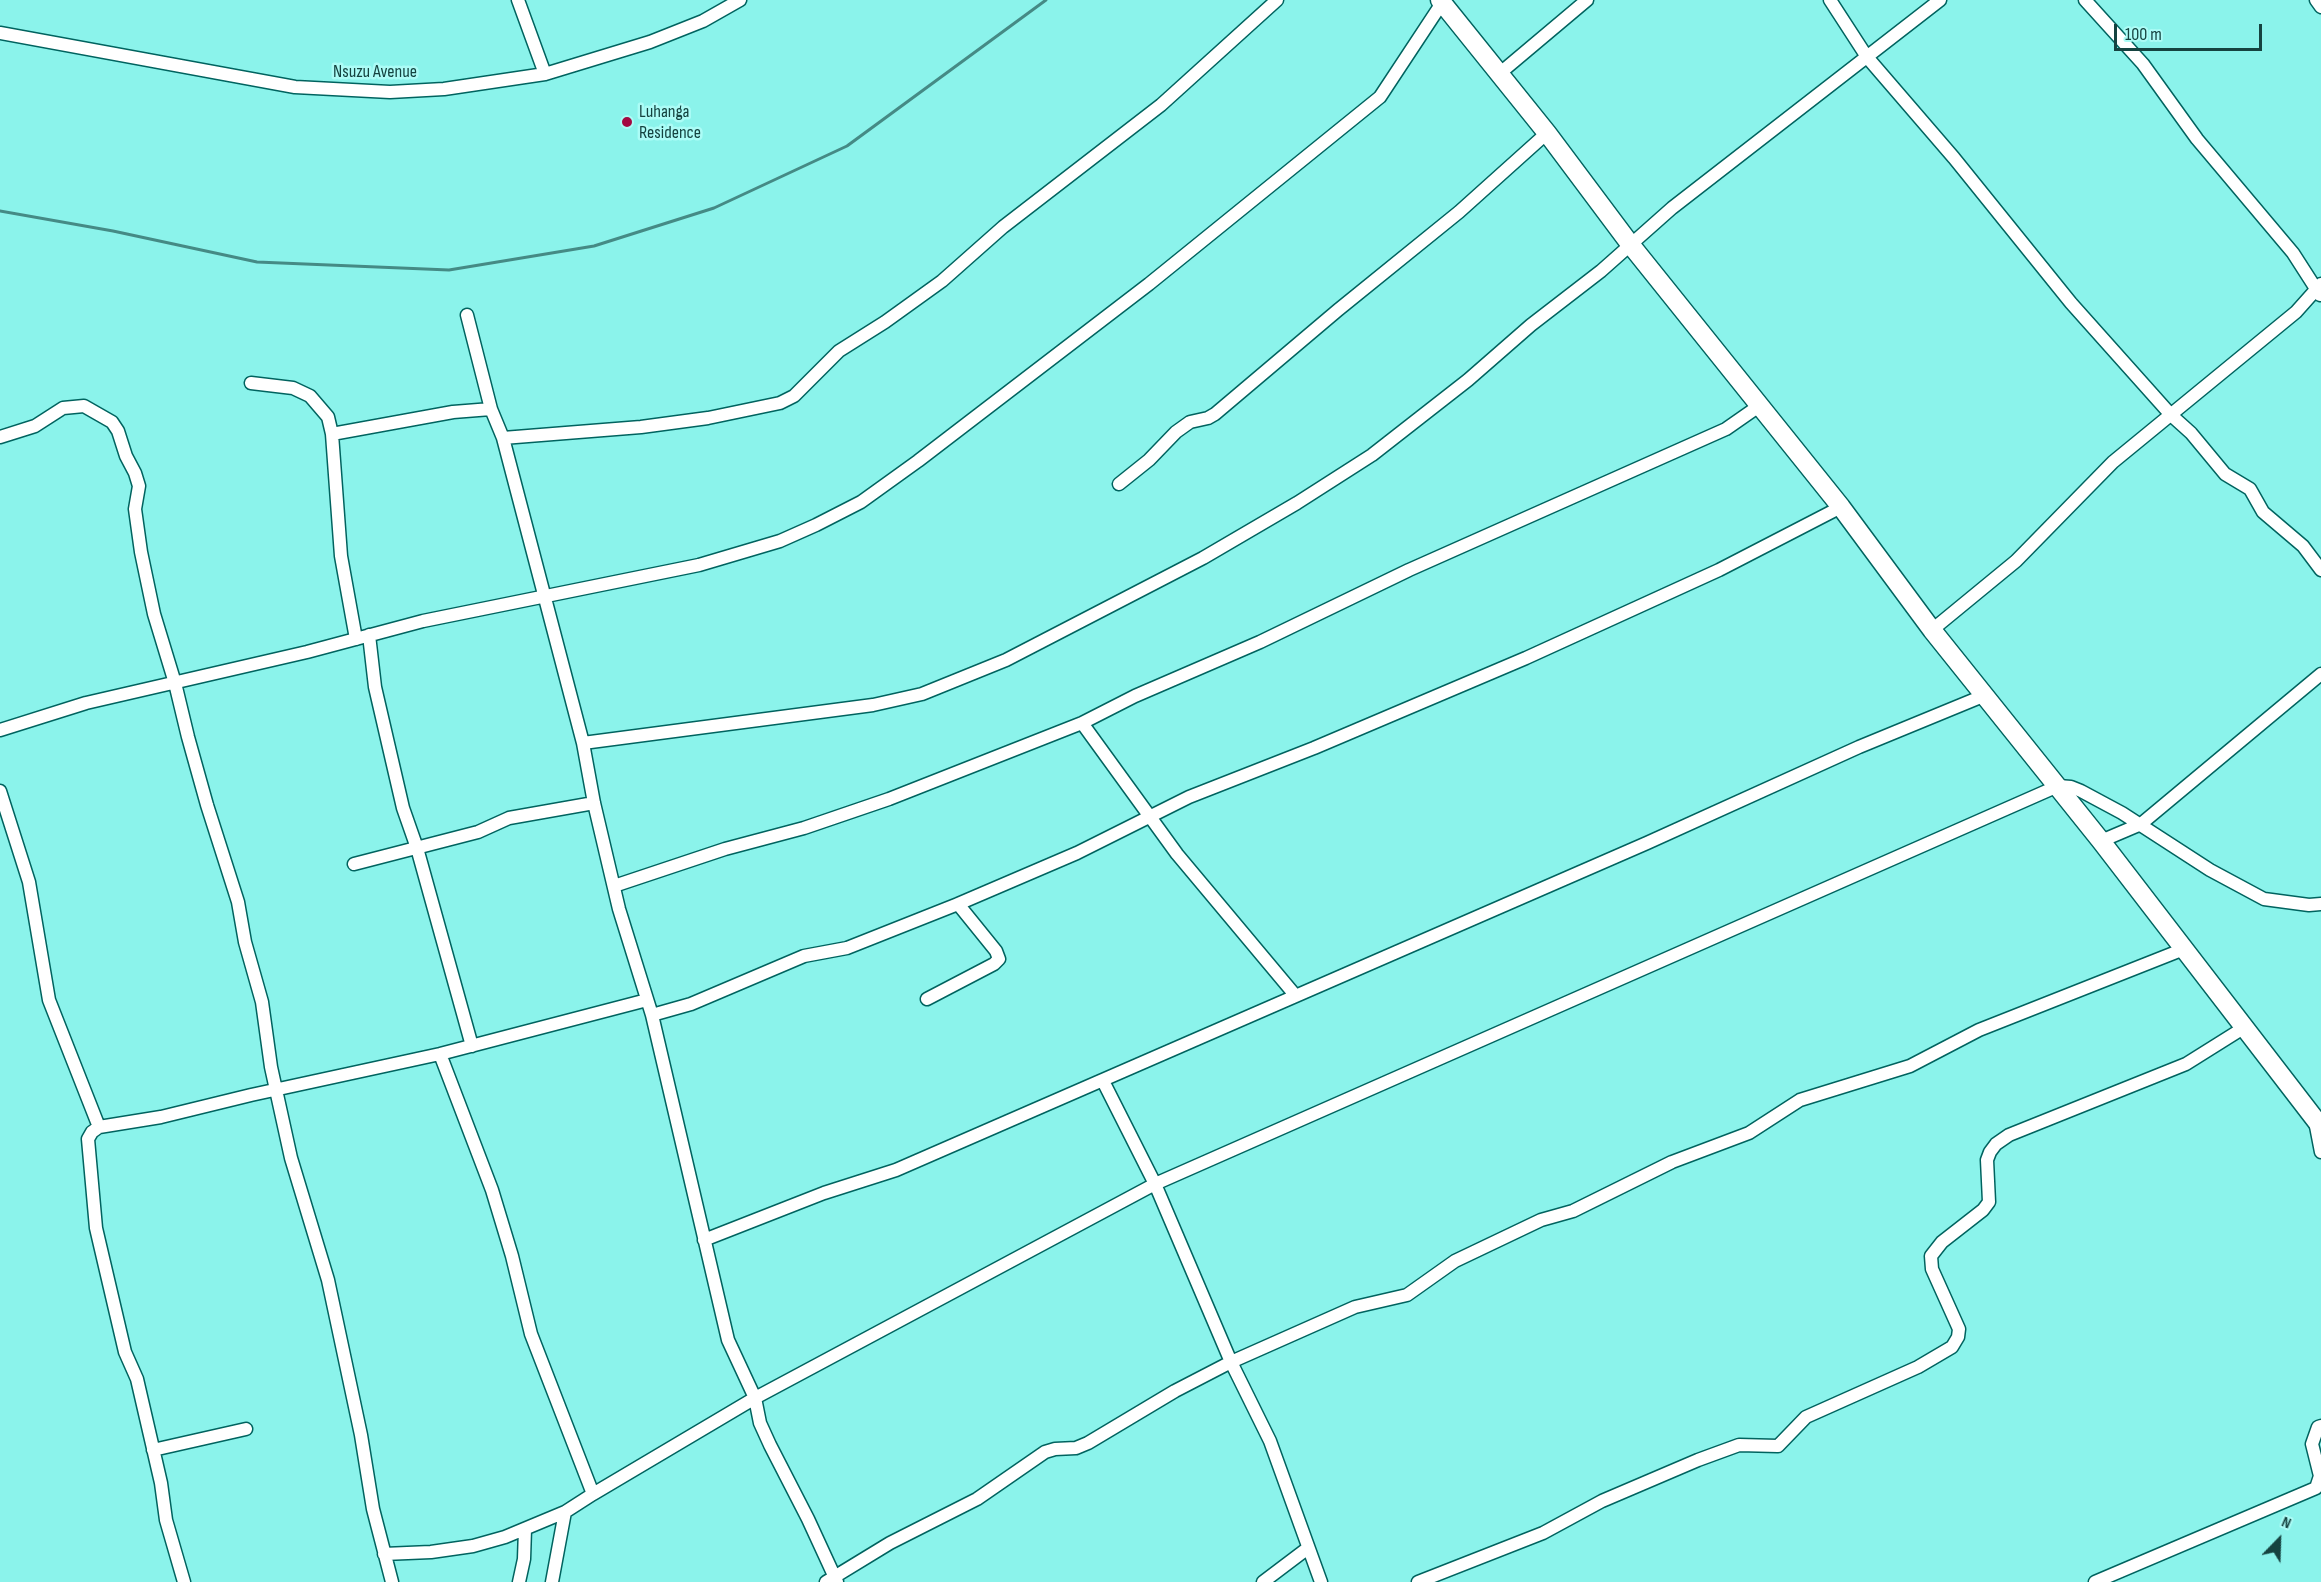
<!DOCTYPE html>
<style>
body{margin:0}
#map{position:relative;width:2321px;height:1582px;overflow:hidden;background:#8bf3eb;font-family:"Sofia Sans Condensed",sans-serif}
canvas{display:block}
.north{position:absolute;left:2249px;top:1510px;width:60px;height:60px;-webkit-text-stroke:4px #acfcf6;paint-order:stroke;rotate:23deg;font-size:16px;font-weight:700;line-height:24px;text-align:center;color:#154340}
.north::after{content:'';display:block;margin:auto;width:21px;height:27px;background:#154340;clip-path:polygon(50% 0,100% 100%,50% 72%,0 100%)}
.scale{position:absolute;left:2114px;top:24px;width:148px;height:27px;box-sizing:border-box;border:3px solid #154340;border-top:0;padding-left:8px;font-size:18px;line-height:21px;white-space:nowrap;color:#154340;-webkit-text-stroke:4px #acfcf6;paint-order:stroke}
</style>
<div id="map">
<canvas width="2321" height="1582"></canvas>
<div class="north">N</div>
<div class="scale">100 m</div>
</div>
<script>
const g = document.querySelector('canvas').getContext('2d');
g.lineJoin = 'round';
const poly = rows => new Path2D(rows.map(r => 'M' + r).join(''));
function strokePath(path, color, width, dash) { g.strokeStyle = color; g.lineWidth = width; g.lineCap = dash ? 'butt' : 'round'; g.setLineDash(dash || []); g.stroke(path); }
function write(font, color, halo, rows, align = 'center') {
  g.font = font + ' "Sofia Sans Condensed",sans-serif'; g.lineWidth = 5; g.setLineDash([]); g.textBaseline = 'middle'; g.strokeStyle = halo; g.fillStyle = color; for (const [text, x, y, turn = 0] of rows) {
    g.save(); g.translate(x, y); g.rotate((+turn || 0) * Math.PI / 180); g.textAlign = isNaN(turn) ? turn : align; if (halo) g.strokeText(text, 0, 0); g.fillText(text, 0, 0); g.restore();
  }
}
const minor = poly([
 [518,0,545,74],
 [1830,0,1867,57,1954,158,2071,303,2171,415,2191,433,2225,474,2250,489,2263,512,2303,546,2321,570],
 [2085,0,2143,64,2197,139,2293,253,2320,295],
 [2316,0,2321,7],
 [0,33,295,87,390,92,444,89,545,74,650,42,703,21,740,0],
 [1499,74,1587,0],
 [467,315,491,409,503,438,583,743,594,803,619,909,652,1015,728,1340,755,1398,1155,1184,2058,786,2071,787,2081,791,2122,813,2210,870,2264,899,2309,905,2321,904],
 [251,383,293,388,310,396,328,417,332,434,453,412,491,409],
 [332,434,341,556,356,639],
 [0,437,35,426,63,408,84,406,112,422,118,431,126,456,135,473,139,486,135,509,141,552,154,614,175,683,188,737,207,805,238,902,245,942,262,1002,271,1067,291,1158,328,1280,361,1435,373,1509,392,1582],
 [503,438,641,427,708,418,780,403,794,396,839,351,885,322,942,281,1003,227,1161,105,1277,0],
 [1119,484,1149,460,1176,432,1190,422,1208,418,1215,414,1338,310,1459,212,1547,133],
 [1932,630,2016,561,2113,462,2296,312,2321,284],
 [369,635,375,687,403,808,417,848,472,1046],
 [1082,723,1177,854,1295,995],
 [0,730,86,703,307,652,423,621,699,565,780,541,816,525,861,502,918,461,1149,284,1380,97,1442,3],
 [583,743,873,705,922,694,1006,660,1203,558,1297,503,1372,455,1468,380,1531,325,1601,271,1672,208,1940,0],
 [0,791,29,882,49,1000,99,1127],
 [2101,841,2141,824,2321,674],
 [354,864,478,832,509,818,594,803],
 [614,886,725,849,804,828,889,799,1082,723,1135,696,1260,642,1409,570,1726,429,1759,406],
 [927,999,994,964,999,959,996,951,958,904],
 [652,1015,691,1004,804,956,847,948,958,904,1077,853,1189,797,1314,748,1526,658,1719,570,1841,507],
 [440,1054,492,1190,512,1256,531,1334,593,1494,755,1398,760,1423,770,1445,808,1519,837,1582],
 [1103,1081,1155,1184,1231,1362,1270,1441,1321,1582],
 [2315,1121,2321,1152],
 [704,1240,824,1193,896,1170,1647,843,1859,747,1983,696],
 [153,1450,246,1429],
 [384,1554,431,1552,473,1546,505,1537,565,1512,593,1494],
 [184,1582,166,1520,161,1483,137,1379,125,1352,96,1228,88,1139,92,1132,99,1127,161,1117,251,1095,440,1054,647,1000],
 [519,1582,524,1559,525,1529],
 [552,1582,565,1512],
 [826,1582,890,1543,977,1499,1045,1452,1055,1449,1076,1448,1088,1443,1175,1391,1231,1362,1355,1307,1407,1295,1455,1261,1541,1220,1573,1211,1672,1162,1749,1133,1800,1100,1910,1066,1979,1030,2184,949],
 [1263,1582,1308,1548],
 [1418,1582,1543,1533,1602,1501,1698,1460,1739,1445,1778,1446,1806,1417,1918,1367,1952,1347,1958,1337,1959,1329,1932,1269,1931,1256,1942,1242,1983,1210,1989,1202,1987,1160,1990,1152,1996,1144,2009,1135,2186,1064,2245,1027],
 [2095,1582,2316,1488,2320,1476,2312,1444,2318,1427,2321,1426]
]);
const primary = poly([
 [1440,0,1547,133,1630,244,1841,507,1932,630,2101,841,2321,1127]
]);
const rail = poly([
 [0,211,113,231,257,262,449,270,594,246,714,208,847,146,1046,0]
]);
const markers = [
 [627,122,6,"#a30841"]
];
const streetNames = [
 ["Nsuzu Avenue",375,72]
];
const poiNames = [
 ["Luhanga",639,112],
 ["Residence",639,133]
];
strokePath(minor, '#00635f', 15);
strokePath(primary, '#00635f', 21);
strokePath(minor, '#fff', 12);
strokePath(primary, '#fff', 18);
strokePath(rail, '#458a85', 3);
for (const [x, y, r, color] of markers) { const dot = new Path2D(); dot.arc(x, y, r, 0, 2 * Math.PI); g.fillStyle = color; g.fill(dot); strokePath(dot, '#acfcf6', 2); }
write('18px', '#154340', '#acfcf6', streetNames);
write('18px', '#154340', '#acfcf6', poiNames, 'left');
</script>
